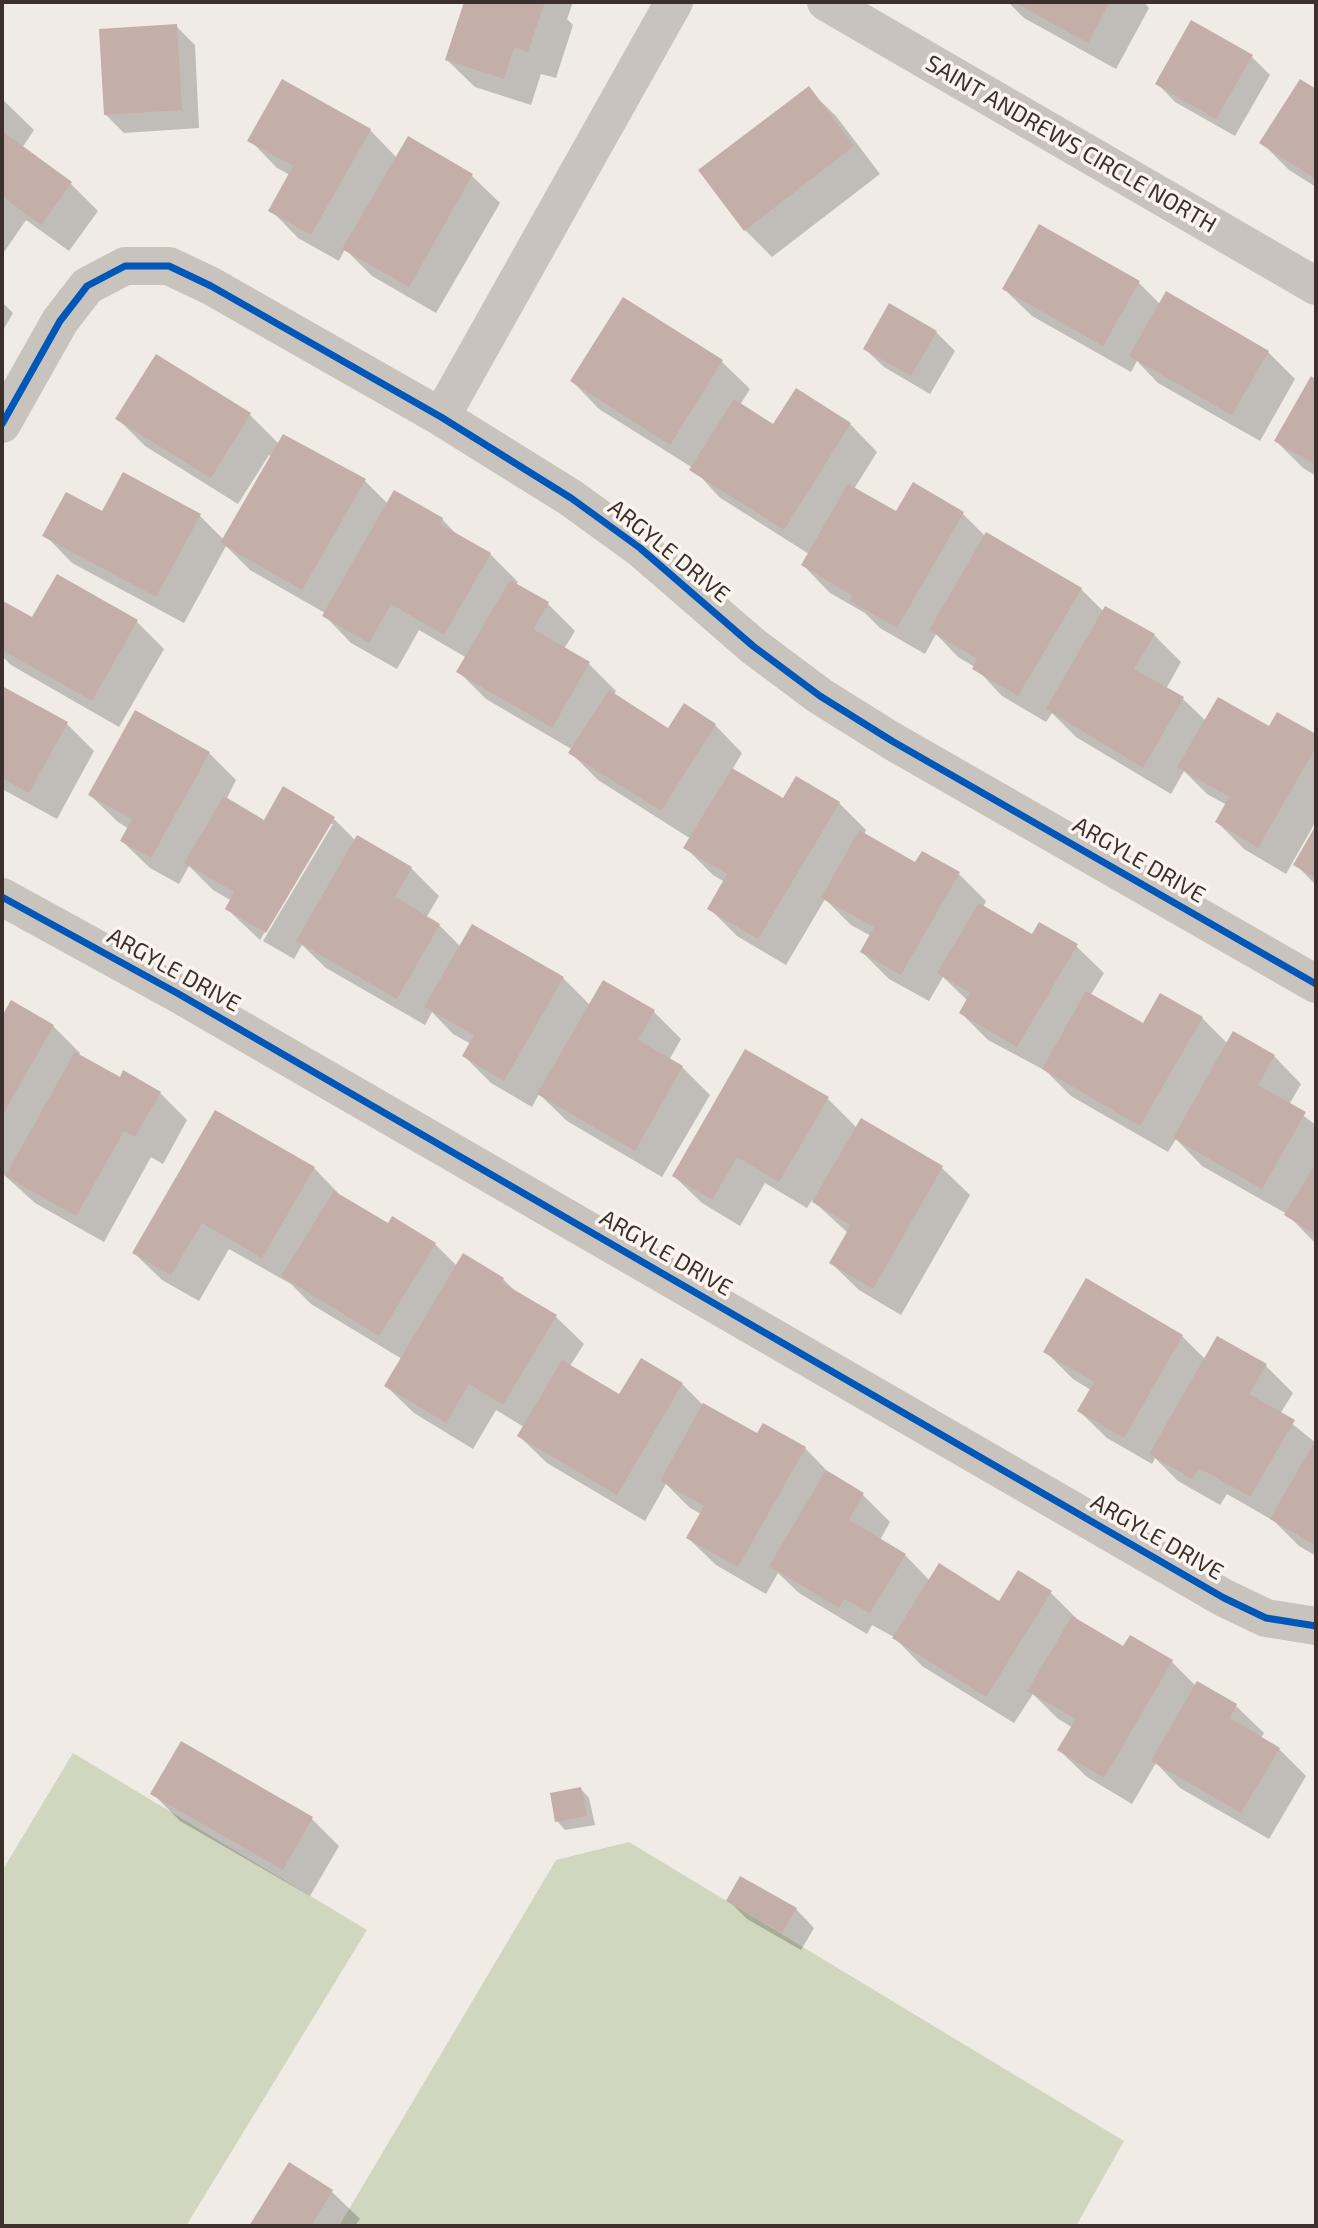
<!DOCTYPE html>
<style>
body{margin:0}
#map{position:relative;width:1318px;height:2228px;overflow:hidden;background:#f0ebe5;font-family:"Exo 2",sans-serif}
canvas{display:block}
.frame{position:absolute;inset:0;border:4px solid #3b302b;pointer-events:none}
</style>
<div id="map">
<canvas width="1318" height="2228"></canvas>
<div class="frame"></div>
</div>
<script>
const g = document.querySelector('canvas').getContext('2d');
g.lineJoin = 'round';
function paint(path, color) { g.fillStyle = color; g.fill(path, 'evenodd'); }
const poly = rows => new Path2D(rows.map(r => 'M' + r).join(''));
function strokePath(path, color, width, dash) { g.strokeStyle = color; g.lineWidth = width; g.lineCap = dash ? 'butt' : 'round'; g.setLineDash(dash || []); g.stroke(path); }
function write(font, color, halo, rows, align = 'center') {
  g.font = font + ' "Exo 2",sans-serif'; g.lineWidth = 7; g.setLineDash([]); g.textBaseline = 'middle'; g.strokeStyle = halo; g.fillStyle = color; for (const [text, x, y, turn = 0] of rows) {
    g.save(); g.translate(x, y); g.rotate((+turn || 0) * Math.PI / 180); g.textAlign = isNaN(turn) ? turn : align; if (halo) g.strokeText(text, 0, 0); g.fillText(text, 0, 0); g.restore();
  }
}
const green = poly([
 [73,1753,367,1930,186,2226,2,2226,2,1871],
 [629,1842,1124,2141,1076,2226,339,2226,556,1860]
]);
const shadow = poly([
 [466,2,573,2,567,19,573,25,556,78,541,74,531,105,475,87,447,60],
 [1008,2,1144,2,1149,8,1116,69,1024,18],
 [176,26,195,45,199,128,124,133,105,114],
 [1252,57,1270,75,1235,136,1175,102,1157,83],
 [1301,82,1316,91,1316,187,1289,170,1262,143],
 [808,89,836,116,880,174,772,257,745,230],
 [2,99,34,130,22,148,71,184,98,211,69,251,26,220,2,255],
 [370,130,397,158,408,139,472,176,500,203,436,313,372,276,345,249,339,261,298,238,271,210,290,175,277,168,250,140],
 [1139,283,1160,304,1268,352,1295,379,1260,441,1158,383,1137,361,1131,372,1032,316,1004,289],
 [624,299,722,362,750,389,740,405,774,426,850,424,877,452,854,489,897,514,963,514,985,536,1081,589,1104,612,1154,635,1181,662,1166,689,1183,699,1206,721,1269,729,1278,714,1316,736,1316,821,1286,874,1244,849,1217,822,1227,805,1207,794,1184,771,1171,794,1076,737,1052,713,1046,722,1002,696,975,667,958,657,936,634,925,654,880,628,865,613,830,593,803,565,809,554,719,497,693,468,599,409,572,381],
 [2,302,13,313,2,332],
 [936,332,955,351,930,394,884,367,865,349],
 [1311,379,1316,382,1316,476,1303,468,1276,441],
 [250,415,279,444,364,480,388,504,442,519,459,537,490,554,518,582,516,585,548,604,575,631,564,649,589,664,616,691,614,696,668,730,715,725,742,753,732,770,783,800,839,803,866,830,864,835,916,864,958,873,986,901,983,907,1033,936,1076,946,1104,973,1090,996,1143,1026,1202,1018,1228,1044,1274,1056,1301,1084,1289,1105,1316,1125,1316,1244,1287,1214,1202,1166,1176,1139,1168,1152,1071,1096,1046,1071,988,1040,961,1013,968,1001,943,977,929,1001,889,979,862,952,871,936,851,925,825,899,786,965,737,936,709,908,725,882,713,875,686,848,691,839,598,780,571,753,573,750,486,699,459,672,467,658,419,630,397,669,351,643,324,615,325,613,250,570,226,546,184,623,72,563,45,535,103,514,200,516,224,540,272,457,269,455,238,504,145,446,118,419],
 [4,603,33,620,137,622,164,649,119,727,11,665,2,656],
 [2,688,67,724,94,751,57,819,2,789],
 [209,753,236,780,226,800,264,822,334,819,356,841,358,837,411,868,439,896,426,918,439,925,461,947,563,978,590,1005,654,1012,681,1039,669,1060,682,1067,710,1095,662,1177,567,1121,539,1094,532,1107,491,1083,464,1056,471,1044,453,1034,432,1012,425,1025,326,968,302,945,294,959,263,941,333,824,329,824,260,940,227,909,232,901,213,890,189,866,179,884,150,868,122,841,129,829,118,822,90,795],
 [1316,829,1316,885,1296,865],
 [12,1002,53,1026,80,1053,79,1056,120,1079,160,1093,187,1120,163,1164,151,1157,104,1242,35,1203,2,1173,2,1020],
 [828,1099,857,1128,862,1121,942,1168,970,1195,901,1315,859,1290,831,1263,848,1233,812,1200,807,1208,765,1183,740,1226,702,1203,674,1176],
 [314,1168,341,1196,388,1225,435,1244,457,1266,503,1279,519,1295,556,1317,584,1344,570,1366,620,1396,641,1360,682,1384,704,1406,757,1436,805,1448,832,1476,863,1495,890,1522,880,1540,905,1555,930,1581,1000,1603,1019,1573,1051,1593,1078,1620,1124,1649,1172,1662,1196,1686,1198,1683,1236,1706,1264,1733,1261,1738,1279,1749,1306,1776,1269,1839,1180,1788,1156,1763,1132,1804,1087,1777,1059,1750,1073,1728,1057,1718,1033,1694,1014,1723,922,1666,894,1637,872,1625,867,1634,799,1593,778,1573,766,1594,716,1565,688,1538,701,1514,690,1508,666,1484,645,1521,547,1463,519,1436,524,1427,496,1410,473,1449,414,1413,386,1386,402,1359,311,1304,291,1284,229,1249,199,1301,162,1280,134,1253],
 [1182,1336,1206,1360,1266,1366,1293,1393,1280,1414,1316,1443,1316,1556,1299,1546,1274,1521,1227,1494,1220,1505,1178,1481,1155,1458,1152,1464,1107,1438,1079,1411,1091,1390,1073,1379,1046,1352],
 [581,1789,589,1798,595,1825,565,1830,557,1821],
 [153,1794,312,1819,339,1846,310,1896,180,1821],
 [728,1900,796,1909,814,1928,801,1950,747,1919],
 [289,2165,332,2192,360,2219,355,2226,251,2226]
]);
const building = poly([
 [464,2,545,2,528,52,514,47,504,79,445,60],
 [1014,2,1110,2,1088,43],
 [1191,20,1253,55,1216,119,1155,84],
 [177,24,182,110,104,115,99,29],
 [282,79,371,129,311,235,268,211,293,166,247,141],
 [1300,79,1316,89,1316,179,1259,143],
 [809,86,854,146,744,231,698,170],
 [2,131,72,182,41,225,2,196],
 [408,136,473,174,409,287,342,249],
 [1039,224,1140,281,1103,346,1002,289],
 [1166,291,1269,351,1232,415,1129,356],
 [623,297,723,360,670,445,570,381],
 [889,303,937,331,911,376,863,349],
 [156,354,251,413,211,478,115,419],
 [1311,376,1316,380,1316,465,1274,441],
 [796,388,851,423,784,530,689,470,734,399,773,424],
 [283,434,366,479,302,590,220,543],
 [123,472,201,514,156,597,42,536,66,492,102,511],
 [913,482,964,512,897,628,850,601,853,596,801,565,848,484,896,511],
 [394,490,443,518,440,524,491,553,444,635,391,604,369,643,322,616],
 [986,532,1082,588,1018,696,972,669,977,659,929,630],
 [57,574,138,620,92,701,2,650,3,601,32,617],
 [510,580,549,602,533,629,590,662,552,728,456,672],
 [1105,606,1155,634,1134,669,1184,697,1143,768,1046,709],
 [2,686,68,722,29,793,2,778],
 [609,690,668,728,684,703,716,724,661,811,568,753],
 [1218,697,1269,726,1277,712,1316,734,1316,747,1258,848,1215,822,1229,797,1177,767],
 [135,710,210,752,151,858,120,841,132,819,88,795],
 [732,768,783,798,796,776,840,802,758,939,707,909,727,874,683,848],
 [283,786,335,817,266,933,225,909,234,892,184,863,224,796,264,820],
 [1316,825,1316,878,1293,865],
 [859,830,915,862,922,851,960,872,901,975,860,952,874,927,821,898],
 [357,835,412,867,395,897,440,924,397,999,296,941],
 [979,903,1032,934,1039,922,1078,944,1017,1047,959,1013,970,993,937,973],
 [472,924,564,977,504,1081,462,1056,474,1035,424,1007],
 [603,980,655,1010,638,1040,683,1066,635,1151,537,1094],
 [1086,991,1143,1023,1160,993,1203,1017,1140,1126,1042,1069],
 [11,1000,54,1025,2,1116,2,1016],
 [1233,1031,1275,1055,1258,1085,1306,1112,1262,1189,1173,1138],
 [745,1049,829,1097,779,1182,737,1157,712,1200,672,1176],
 [75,1052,120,1077,123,1070,161,1092,135,1137,124,1131,76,1216,5,1176],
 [215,1110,315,1167,262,1258,202,1223,171,1275,132,1253],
 [861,1118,943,1166,873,1289,829,1263,851,1225,812,1202],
 [1316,1163,1316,1235,1284,1215],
 [334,1191,388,1223,392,1216,436,1243,379,1336,281,1276],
 [463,1253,504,1278,501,1282,557,1315,503,1405,469,1384,446,1423,384,1386],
 [1086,1278,1183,1335,1124,1438,1077,1411,1094,1382,1043,1352],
 [1217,1336,1267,1364,1249,1394,1295,1420,1250,1497,1199,1468,1192,1479,1149,1454],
 [641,1358,683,1383,617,1495,517,1436,562,1360,619,1394],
 [703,1403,757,1433,763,1423,806,1447,738,1567,686,1538,704,1506,660,1481],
 [1316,1439,1316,1546,1270,1519],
 [826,1470,864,1493,849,1520,906,1554,870,1613,844,1599,839,1608,769,1566],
 [939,1563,999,1601,1018,1570,1052,1591,986,1697,892,1638],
 [1072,1616,1123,1646,1130,1635,1173,1660,1104,1778,1057,1750,1076,1719,1027,1691],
 [1197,1681,1237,1704,1230,1718,1280,1748,1241,1813,1151,1761],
 [181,1741,313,1817,283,1870,150,1794],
 [581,1787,587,1816,555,1822,550,1793],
 [740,1876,797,1908,782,1933,726,1901],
 [289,2162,333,2190,311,2226,249,2226]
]);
const street = poly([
 [826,2,1316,286],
 [441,417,674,2],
 [2,424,60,321,87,286,125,266,169,266,211,286,441,417,571,498,640,548,753,646,820,696,892,741,1316,984],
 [2,897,177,993,1224,1598,1266,1618,1316,1626]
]);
const cycleway = poly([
 [2,424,60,321,87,286,125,266,169,266,211,286,441,417,571,498,640,548,753,646,820,696,892,741,1316,984],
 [2,897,177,993,1224,1598,1266,1618,1316,1626]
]);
const streetNames = [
 ["SAINT ANDREWS CIRCLE NORTH",1071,144,30],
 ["ARGYLE DRIVE",669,551,39],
 ["ARGYLE DRIVE",1139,860,30],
 ["ARGYLE DRIVE",174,970,29],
 ["ARGYLE DRIVE",666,1253,30],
 ["ARGYLE DRIVE",1157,1537,30]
];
paint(green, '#d1d6bf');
paint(shadow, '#0003');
paint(building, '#c3afa7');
strokePath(street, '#c9c3be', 38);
strokePath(cycleway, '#0057b8', 7);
write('23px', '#3b302b', '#fbf5ee', streetNames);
</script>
